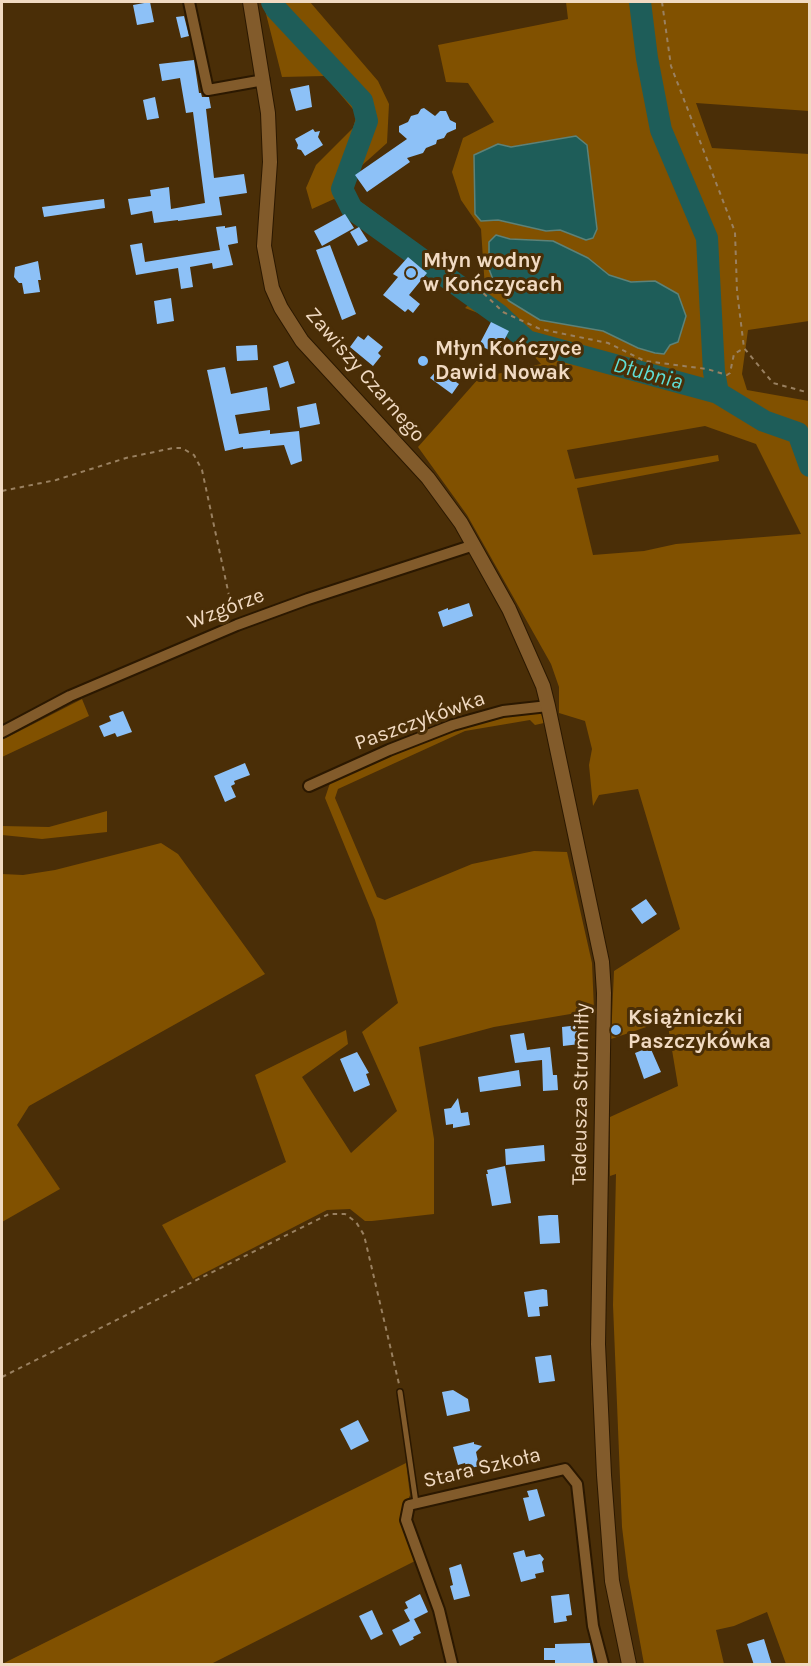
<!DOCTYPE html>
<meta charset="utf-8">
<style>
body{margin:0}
#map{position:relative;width:811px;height:1666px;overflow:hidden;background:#4a2e07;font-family:Karla,sans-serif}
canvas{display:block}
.frame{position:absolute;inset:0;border:3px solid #f1dac2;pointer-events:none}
</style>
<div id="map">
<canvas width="811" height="1666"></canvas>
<div class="frame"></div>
</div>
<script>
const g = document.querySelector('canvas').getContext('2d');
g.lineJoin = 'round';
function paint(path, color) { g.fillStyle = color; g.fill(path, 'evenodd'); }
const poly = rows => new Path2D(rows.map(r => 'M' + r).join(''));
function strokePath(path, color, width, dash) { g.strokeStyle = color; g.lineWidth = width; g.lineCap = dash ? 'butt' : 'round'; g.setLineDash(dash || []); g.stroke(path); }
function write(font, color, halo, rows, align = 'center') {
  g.font = font + ' Karla,sans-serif'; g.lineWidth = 6; g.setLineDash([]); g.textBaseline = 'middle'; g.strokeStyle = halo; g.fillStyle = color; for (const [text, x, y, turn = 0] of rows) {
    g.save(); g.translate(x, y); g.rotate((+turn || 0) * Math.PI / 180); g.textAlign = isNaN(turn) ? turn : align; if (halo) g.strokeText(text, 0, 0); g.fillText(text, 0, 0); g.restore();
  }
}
const green = poly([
 [263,2,310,2,378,81,389,104,387,143,349,177,350,194,429,252,420,265,334,199,312,209,306,188,316,165,353,128,357,114,325,76,282,77],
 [566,2,809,2,809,111,696,103,712,148,809,154,809,321,748,330,742,374,747,390,809,401,809,1664,786,1664,767,1612,734,1626,716,1630,724,1664,644,1664,628,1576,622,1527,613,1305,616,1174,610,1176,610,1117,678,1086,667,1020,611,1039,614,971,680,929,638,789,599,795,593,806,589,765,592,749,585,721,559,713,559,687,551,664,467,515,418,447,479,378,541,364,514,334,496,320,465,308,485,289,481,229,461,200,452,172,463,138,494,122,468,83,446,82,438,45,568,19],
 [550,140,587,145,597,229,593,238,585,240,560,230,546,231,498,220,498,144,511,147],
 [496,235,510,239,553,241,588,258,609,275,631,282,655,281,678,294,638,348,603,331],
 [705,426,756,444,801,534,676,544,644,551,593,555,577,488,719,461,718,455,575,479,567,450],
 [82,699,89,716,2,757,2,740],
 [520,713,541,714,544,723,535,725,530,720,465,731,338,789,335,798,377,897,385,900,472,864,534,851,567,852,592,963,594,1010,494,1027,419,1047,434,1139,434,1214,372,1221,365,1221,350,1209,327,1210,193,1279,162,1225,286,1162,255,1075,346,1030,348,1044,302,1077,351,1153,397,1111,362,1032,398,1003,375,920,325,798,330,783,373,760,465,725],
 [107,811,107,832,42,839,2,835,2,826,49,827],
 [161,843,178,854,265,974,29,1106,17,1125,60,1189,2,1222,2,874,23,875,55,870],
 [406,1463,410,1495,401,1519,417,1560,211,1664,2,1664]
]);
const water = poly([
 [576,136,587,145,597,229,593,238,586,240,560,230,546,231,498,220,481,221,475,214,474,155,498,144,511,147,576,136],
 [496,235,510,239,553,241,588,258,609,275,631,282,655,281,678,294,686,316,678,342,670,345,664,354,655,353,638,348,603,331,540,320,509,301,495,285,489,269,489,242,496,235]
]);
const river = poly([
 [272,2,276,9,362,101,367,121,342,189,352,209,499,315,527,341,718,393,764,421,798,433,810,466],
 [640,2,647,58,661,130,707,238,714,372,718,393]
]);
const building = poly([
 [150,2,154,22,137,25,133,5],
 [184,16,189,36,181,38,176,17],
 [194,60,199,93,201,93,202,97,209,97,211,108,206,109,214,178,244,174,247,193,219,197,222,215,178,221,178,220,154,223,152,211,131,215,128,199,151,196,150,190,169,187,171,209,205,203,193,112,186,113,180,78,162,81,159,64],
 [309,85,312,107,296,111,290,89],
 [155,97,159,118,147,120,143,100],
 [424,108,435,116,440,111,446,111,450,120,456,123,456,129,447,133,444,138,437,140,436,144,426,148,423,153,407,158,410,162,367,192,355,175,407,139,399,132,399,126,408,122,411,116,418,114,421,109],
 [313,129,315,132,320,131,318,137,323,145,305,156,301,150,297,149,298,145,295,139],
 [104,199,105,208,44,217,42,207],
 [345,214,354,228,322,246,314,231],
 [225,226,225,228,236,226,238,243,228,245,233,265,213,269,212,263,190,267,193,287,181,289,178,268,136,275,130,245,142,243,145,262,220,250,216,227],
 [359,227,368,241,358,246,350,232],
 [330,245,356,314,342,320,316,250],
 [408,257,427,273,409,295,420,304,413,313,408,309,405,312,383,295,398,277,393,274],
 [38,261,41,280,38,280,40,292,24,294,22,283,19,283,14,277,15,267],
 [171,298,174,321,157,324,154,301],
 [491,322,509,331,497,354,479,345],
 [368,335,383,347,378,353,381,356,373,366,350,347,358,336,364,340],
 [257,345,258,360,237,361,236,346],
 [288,361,295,383,280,388,273,366],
 [445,365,460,377,456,382,459,384,452,394,430,378,437,370,440,372],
 [225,367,231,394,267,387,270,410,235,415,239,434,270,430,270,434,299,431,302,461,291,465,284,445,243,449,243,447,225,451,207,370],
 [316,403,320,424,300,428,297,407],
 [469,603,473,616,443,627,438,612,448,608,448,610],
 [123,711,132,732,117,737,115,733,104,737,99,726,111,721,109,716],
 [245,763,250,775,234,781,235,784,231,786,236,797,225,802,214,776],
 [646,899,657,914,642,924,631,909],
 [579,1025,580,1044,563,1046,562,1027],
 [524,1033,527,1050,550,1047,553,1075,557,1075,558,1090,543,1091,542,1060,515,1063,510,1035],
 [650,1047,661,1072,644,1079,635,1053],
 [357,1052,369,1073,366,1074,370,1085,354,1092,340,1059],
 [519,1070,521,1086,480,1092,478,1077],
 [458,1098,461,1113,468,1112,470,1125,453,1128,453,1124,446,1125,444,1109,451,1108],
 [544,1145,545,1161,506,1165,505,1149],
 [505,1166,511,1203,492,1206,486,1174,488,1174,487,1170],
 [550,1215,558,1215,560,1243,540,1244,538,1216],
 [543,1289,547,1290,548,1306,539,1307,540,1316,528,1317,524,1292],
 [551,1355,555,1381,539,1383,535,1357],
 [453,1390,468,1399,470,1411,447,1416,442,1392],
 [358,1420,369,1441,351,1450,340,1429],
 [474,1442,474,1444,482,1446,476,1452,479,1466,467,1469,465,1463,458,1465,453,1447],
 [537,1489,545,1516,529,1521,523,1498,529,1497,527,1491],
 [524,1550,526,1557,540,1554,544,1559,542,1562,544,1572,535,1574,536,1578,521,1582,513,1553],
 [461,1564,470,1596,454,1600,450,1586,453,1585,449,1568],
 [420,1594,428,1612,410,1621,404,1610,408,1608,405,1602],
 [569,1594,572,1615,566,1616,567,1621,554,1623,551,1596],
 [372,1610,383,1634,371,1640,359,1616],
 [414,1619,421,1633,413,1637,414,1639,400,1646,392,1630],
 [764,1639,772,1665,754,1665,747,1644],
 [590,1643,594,1665,555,1665,555,1660,544,1660,544,1648,555,1648,555,1644]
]);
const path = poly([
 [662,2,671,66,735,232,737,291,744,348,773,383,810,393],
 [477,287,503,312,540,329,608,343,645,361,707,369,727,375,730,373,734,354,744,348],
 [2,491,56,480,126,458,173,448,182,448,194,455,202,470,233,614],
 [2,1377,329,1214,345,1214,356,1222,364,1235,399,1384]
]);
const lane = poly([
 [400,1392,416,1503]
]);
const street = poly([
 [189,2,208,90,264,80],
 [2,732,70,696,237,625,308,599,474,545],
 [309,786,389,750,453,725,503,711,548,706],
 [452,1664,439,1610,406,1520,409,1505,565,1469,577,1484,593,1626,603,1664]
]);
const secondary = poly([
 [250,2,268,113,270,162,264,246,272,288,281,308,302,341,428,478,461,523,509,609,543,686,548,706,602,962,604,993,598,1344,604,1475,612,1581,629,1664]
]);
const markers = [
 [411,273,6,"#81bdfa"],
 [423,361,6,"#81bdfa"],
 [616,1030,6,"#81bdfa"]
];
const poiNames = [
 ["Młyn wodny",423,261],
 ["w Kończycach",423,285],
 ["Młyn Kończyce",435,349],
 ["Dawid Nowak",435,373],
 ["Książniczki",628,1018],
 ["Paszczykówka",628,1042]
];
const streetNames = [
 ["Zawiszy Czarnego",365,375,49],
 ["Wzgórze",226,609,-21],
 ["Paszczykówka",420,721,-20],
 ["Tadeusza Strumiłły",581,1094,-89],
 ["Stara Szkoła",482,1468,-13]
];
const waterNames = [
 ["Dłubnia",648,374,15]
];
paint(green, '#815100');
paint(water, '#1e5d59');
strokePath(water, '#5d8278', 1.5);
strokePath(river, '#1e5d59', 22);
paint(building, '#8dc1f7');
strokePath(lane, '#2b1800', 8);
strokePath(street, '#2b1800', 14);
strokePath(secondary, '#2b1800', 16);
strokePath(path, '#998060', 2, [4.5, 4.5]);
strokePath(lane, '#825b2b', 5);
strokePath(street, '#825b2b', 10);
strokePath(secondary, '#825b2b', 14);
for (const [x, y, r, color] of markers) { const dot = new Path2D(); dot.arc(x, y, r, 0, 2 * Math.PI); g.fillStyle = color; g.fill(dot); strokePath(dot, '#4a2e07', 2); }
write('bold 21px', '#f1dac2', '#4a2e07', poiNames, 'left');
write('21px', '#f1dac2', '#4a2e07', streetNames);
write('italic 22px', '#5fded6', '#4a2e07', waterNames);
</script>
